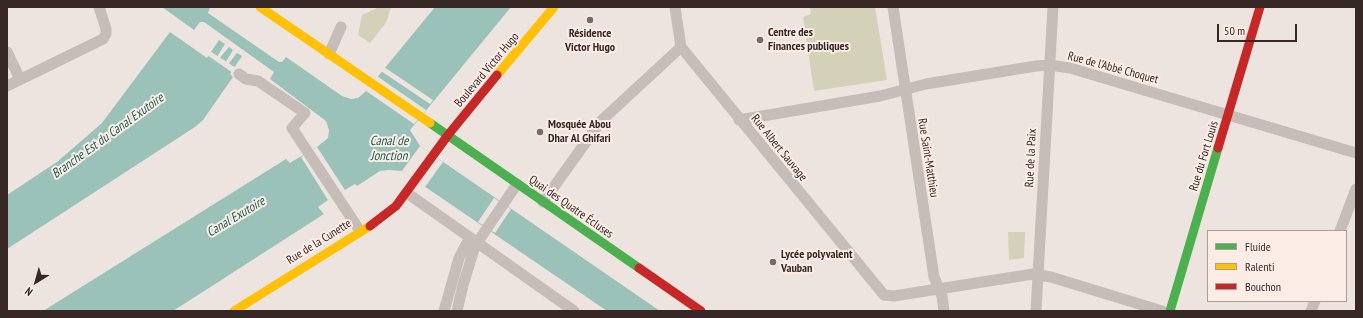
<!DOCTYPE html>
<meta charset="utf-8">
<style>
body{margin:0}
#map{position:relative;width:1363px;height:318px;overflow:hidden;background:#ede4df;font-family:"PT Sans Narrow",sans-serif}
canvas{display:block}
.frame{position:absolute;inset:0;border:8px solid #372826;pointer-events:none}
.legend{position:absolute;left:1207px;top:230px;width:140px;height:72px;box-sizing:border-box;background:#fbede6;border:1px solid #ad9e99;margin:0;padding:5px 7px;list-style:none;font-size:12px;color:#372826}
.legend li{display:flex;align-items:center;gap:8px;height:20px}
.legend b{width:20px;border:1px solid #ad9e99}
.north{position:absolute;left:16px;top:262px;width:40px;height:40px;-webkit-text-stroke:3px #fbede6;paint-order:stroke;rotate:217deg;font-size:11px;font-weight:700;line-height:16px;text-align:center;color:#372826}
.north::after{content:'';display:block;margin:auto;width:14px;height:18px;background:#372826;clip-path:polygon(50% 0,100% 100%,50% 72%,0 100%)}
.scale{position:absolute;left:1217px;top:24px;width:80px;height:18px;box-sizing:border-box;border:2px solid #372826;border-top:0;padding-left:5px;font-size:12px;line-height:14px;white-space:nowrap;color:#372826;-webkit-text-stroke:3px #fbede6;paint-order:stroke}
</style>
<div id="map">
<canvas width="1363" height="318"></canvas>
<div class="frame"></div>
<ul class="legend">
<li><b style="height:5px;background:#4caf50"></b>Fluide</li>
<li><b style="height:5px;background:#ffc107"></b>Ralenti</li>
<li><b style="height:5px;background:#c62828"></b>Bouchon</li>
</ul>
<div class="north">N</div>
<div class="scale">50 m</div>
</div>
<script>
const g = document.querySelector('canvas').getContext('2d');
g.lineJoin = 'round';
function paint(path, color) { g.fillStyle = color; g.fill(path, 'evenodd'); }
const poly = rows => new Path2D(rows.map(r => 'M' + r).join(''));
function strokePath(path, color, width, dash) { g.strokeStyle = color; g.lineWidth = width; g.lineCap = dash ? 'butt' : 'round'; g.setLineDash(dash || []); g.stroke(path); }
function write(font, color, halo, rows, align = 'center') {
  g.font = font + ' "PT Sans Narrow",sans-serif'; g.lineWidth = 4; g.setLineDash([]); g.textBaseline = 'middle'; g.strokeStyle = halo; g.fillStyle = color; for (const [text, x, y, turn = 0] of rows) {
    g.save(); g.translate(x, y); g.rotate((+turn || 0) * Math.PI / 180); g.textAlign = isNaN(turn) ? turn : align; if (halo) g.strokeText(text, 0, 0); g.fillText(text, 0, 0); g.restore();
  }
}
const green = poly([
 [379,7,391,7,386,23,370,43,358,35,362,15],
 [810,7,875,7,887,80,814,91,803,17,811,14],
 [1025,232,1024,258,1009,260,1008,232]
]);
const water = poly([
 [162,7,210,7,208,13,279,62,282,62,286,57,342,96,351,99,358,98,366,91,435,7,511,7,410,130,420,146,660,311,607,311,402,171,388,170,380,171,357,186,355,184,328,200,318,207,324,214,173,311,43,311,286,159,290,163,293,161,317,147,328,138,329,130,326,121,270,79,274,72,204,22,200,22,194,30],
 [170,32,207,58,219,40,225,44,215,60,217,61,229,47,233,50,224,65,226,67,237,53,242,56,230,74,233,77,203,120,195,127,7,249,7,195,57,162,102,123]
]);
const pier = poly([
 [210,51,236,68,233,73,207,55],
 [384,67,433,100,430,104,381,71],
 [377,76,426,110,414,124,366,91],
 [420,146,443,162,425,187,402,171],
 [317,147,345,190,328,200,301,157],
 [494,198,511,209,495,233,478,222]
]);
const street = poly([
 [675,7,681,47,884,295,894,296,1033,274,1051,277,1162,311],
 [893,7,934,277,942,296,944,311],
 [7,52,20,79],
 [329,54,341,27],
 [239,74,246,79,258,81,305,113,292,128,360,231],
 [7,86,103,39,106,34,106,29,99,7],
 [739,120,880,96,926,84,1036,66,1049,65,1070,68,1356,153],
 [407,193,574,311],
 [543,202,601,121,681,47],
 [1340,231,1356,189],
 [444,311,459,258,469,239],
 [457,311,463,285,475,246,517,184],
 [1036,311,1053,7],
 [1311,311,1315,301]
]);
const fast = poly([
 [430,123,639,268],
 [1170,311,1218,148]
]);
const slow = poly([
 [260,7,430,123],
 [497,75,554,7],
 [234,311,370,226]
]);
const jam = poly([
 [1218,148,1260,7],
 [370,226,396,206,448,135,497,75],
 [639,268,701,311]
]);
const markers = [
 [590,20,4,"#776a67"],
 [760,40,4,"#776a67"],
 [540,132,4,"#776a67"],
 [773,262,4,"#776a67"]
];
const poiNames = [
 ["Centre des",768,33],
 ["Finances publiques",768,47],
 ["Résidence",590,34,"center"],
 ["Victor Hugo",590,48,"center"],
 ["Mosquée Abou",548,125],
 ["Dhar Al Ghifari",548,139],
 ["Lycée polyvalent",781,255],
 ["Vauban",781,269]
];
const streetNames = [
 ["Rue de l'Abbé Choquet",1113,68,15],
 ["Boulevard Victor Hugo",487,70,-50],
 ["Rue Albert Sauvage",779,148,51],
 ["Rue du Fort Louis",1204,156,-73],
 ["Rue Saint-Matthieu",928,158,81],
 ["Rue de la Paix",1031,158,-87],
 ["Quai des Quatre Écluses",571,207,35],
 ["Rue de la Cunette",319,242,-32]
];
const waterNames = [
 ["Branche Est du Canal Exutoire",108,136,-36],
 ["Canal de",389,141],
 ["Jonction",389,156],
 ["Canal Exutoire",236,217,-31]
];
paint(green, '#d3d2b8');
paint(water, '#9ac2b9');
paint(pier, '#ede4df');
strokePath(street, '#c6bcb8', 11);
strokePath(fast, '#4caf50', 9);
strokePath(slow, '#ffc107', 9);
strokePath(jam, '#c62828', 9);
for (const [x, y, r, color] of markers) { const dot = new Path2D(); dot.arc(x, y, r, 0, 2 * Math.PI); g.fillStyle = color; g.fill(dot); strokePath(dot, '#fbede6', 1.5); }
write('bold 12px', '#372826', '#fbede6', poiNames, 'left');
write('12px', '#372826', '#fbede6', streetNames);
write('italic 13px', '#195c53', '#fbede6', waterNames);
</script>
